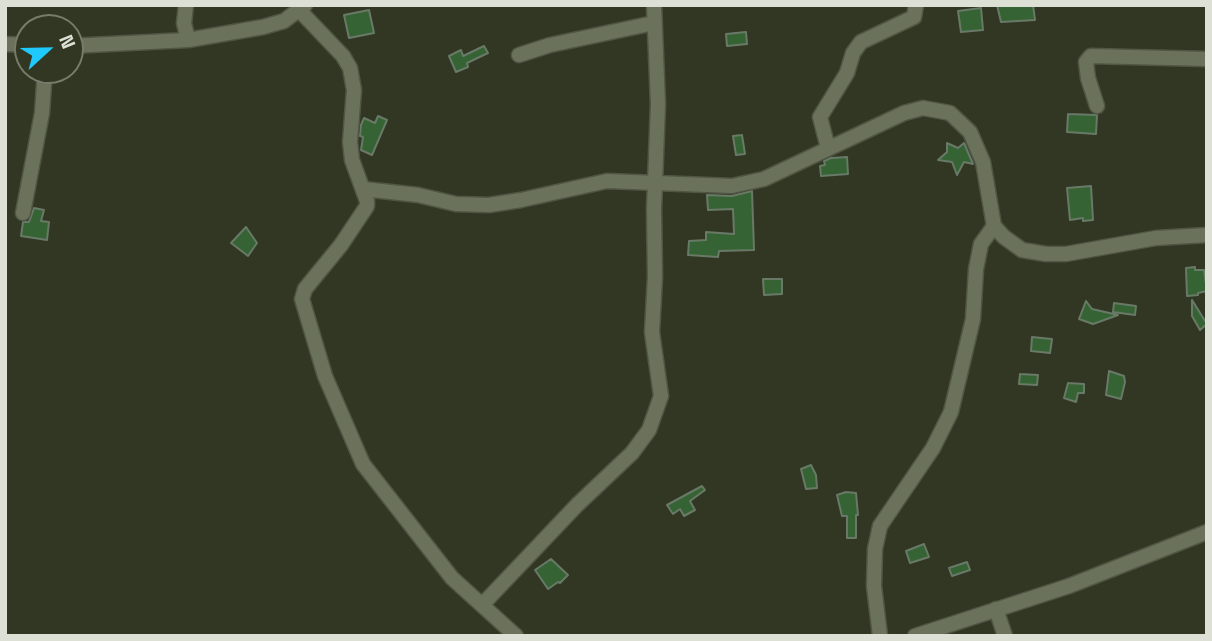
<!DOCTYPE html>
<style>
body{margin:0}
#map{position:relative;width:1212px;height:641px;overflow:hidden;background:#313723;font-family:"Space Grotesk",sans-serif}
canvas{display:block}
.frame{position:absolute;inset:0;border:7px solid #dde1d5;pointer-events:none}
.north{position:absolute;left:14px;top:14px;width:70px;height:70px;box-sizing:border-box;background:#313723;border:2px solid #767b6a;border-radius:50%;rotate:68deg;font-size:19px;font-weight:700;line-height:28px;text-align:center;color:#dde1d5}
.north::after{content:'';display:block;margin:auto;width:24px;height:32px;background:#1fc9fd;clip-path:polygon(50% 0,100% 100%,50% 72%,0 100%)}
</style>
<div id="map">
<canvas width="1212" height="641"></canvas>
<div class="frame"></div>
<div class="north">N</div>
</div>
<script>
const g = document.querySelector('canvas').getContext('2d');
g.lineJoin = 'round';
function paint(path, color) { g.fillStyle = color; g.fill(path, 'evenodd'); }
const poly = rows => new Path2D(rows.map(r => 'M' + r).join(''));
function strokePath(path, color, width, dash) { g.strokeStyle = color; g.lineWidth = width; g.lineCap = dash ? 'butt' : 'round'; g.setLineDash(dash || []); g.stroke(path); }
const building = poly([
 [997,5,1033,5,1035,20,1001,22,997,5],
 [981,8,983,30,961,32,958,11,981,8],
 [369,10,374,33,349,38,344,15,369,10],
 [746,32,747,44,727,46,726,34,746,32],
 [484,46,488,53,467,63,468,67,456,72,449,56,461,50,463,56,484,46],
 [1068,114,1097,115,1096,134,1067,132,1068,114],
 [378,116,387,120,372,155,361,150,363,137,360,136,361,125,364,118,375,123,378,116],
 [742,135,745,154,736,155,733,136,742,135],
 [947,143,958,148,964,143,973,164,964,162,957,175,952,162,938,160,947,152,947,143],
 [847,157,848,174,821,176,820,166,825,165,824,161,831,158,847,157],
 [1091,186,1093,220,1083,221,1083,218,1070,220,1067,188,1091,186],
 [752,191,754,250,719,251,718,257,688,255,689,241,706,240,706,232,734,234,733,209,708,210,707,195,732,196,752,191],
 [34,208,44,210,41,221,49,222,47,240,21,236,23,222,29,222,34,208],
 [246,227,257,243,248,256,231,243,246,227],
 [1195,267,1195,270,1204,270,1207,291,1198,293,1198,295,1187,296,1186,268,1195,267],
 [763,279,782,279,782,294,764,295,763,279],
 [1192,300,1207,324,1200,330,1192,316,1192,300],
 [1086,301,1092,309,1118,315,1093,324,1079,319,1086,301],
 [1114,303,1136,306,1135,315,1113,312,1114,303],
 [1032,337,1052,339,1050,353,1031,351,1032,337],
 [1109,371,1124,376,1125,382,1121,399,1106,395,1109,371],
 [1020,374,1038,375,1037,385,1019,384,1020,374],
 [1068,383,1084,384,1084,393,1078,393,1076,402,1064,398,1068,383],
 [811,465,816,475,817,488,806,489,801,469,811,465],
 [702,486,705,490,690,501,695,510,684,516,680,509,673,514,667,505,702,486],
 [846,492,856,493,858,515,856,515,856,538,847,538,847,516,842,516,837,495,846,492],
 [924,544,929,557,910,563,906,551,924,544],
 [551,559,568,575,560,583,558,582,548,589,535,570,551,559],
 [967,562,970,570,952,576,949,568,967,562]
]);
const minor = poly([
 [186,5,184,23,188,40],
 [300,11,343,56,350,68,354,90,350,142,352,160,367,201,367,206,341,245,305,289,302,299,325,376,363,464,452,578,516,636],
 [5,44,28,45],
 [70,46,188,40,263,27,284,21,305,5],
 [519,55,550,45,654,23],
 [1097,106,1088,78,1086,62,1091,56,1207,59],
 [828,148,820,117,847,73,853,53,861,42,914,17,916,5],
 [363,189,418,195,456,204,489,205,521,200,607,181,732,186,764,179,904,113,923,108,950,113,970,132,983,162,994,226,1004,237,1022,250,1046,254,1066,254,1156,238,1207,235],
 [23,213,42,113,45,70],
 [482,605,577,505,632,453,649,430,661,396,652,332,655,277,654,209,658,104,654,5],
 [996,609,1005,636],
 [880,636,874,586,875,549,880,526,933,448,951,412,973,319,976,269,981,244,994,226],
 [915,636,1069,586,1207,532]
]);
paint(building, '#366333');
strokePath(building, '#697967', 2);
strokePath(minor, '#505544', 17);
strokePath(minor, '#6b725c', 14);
</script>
